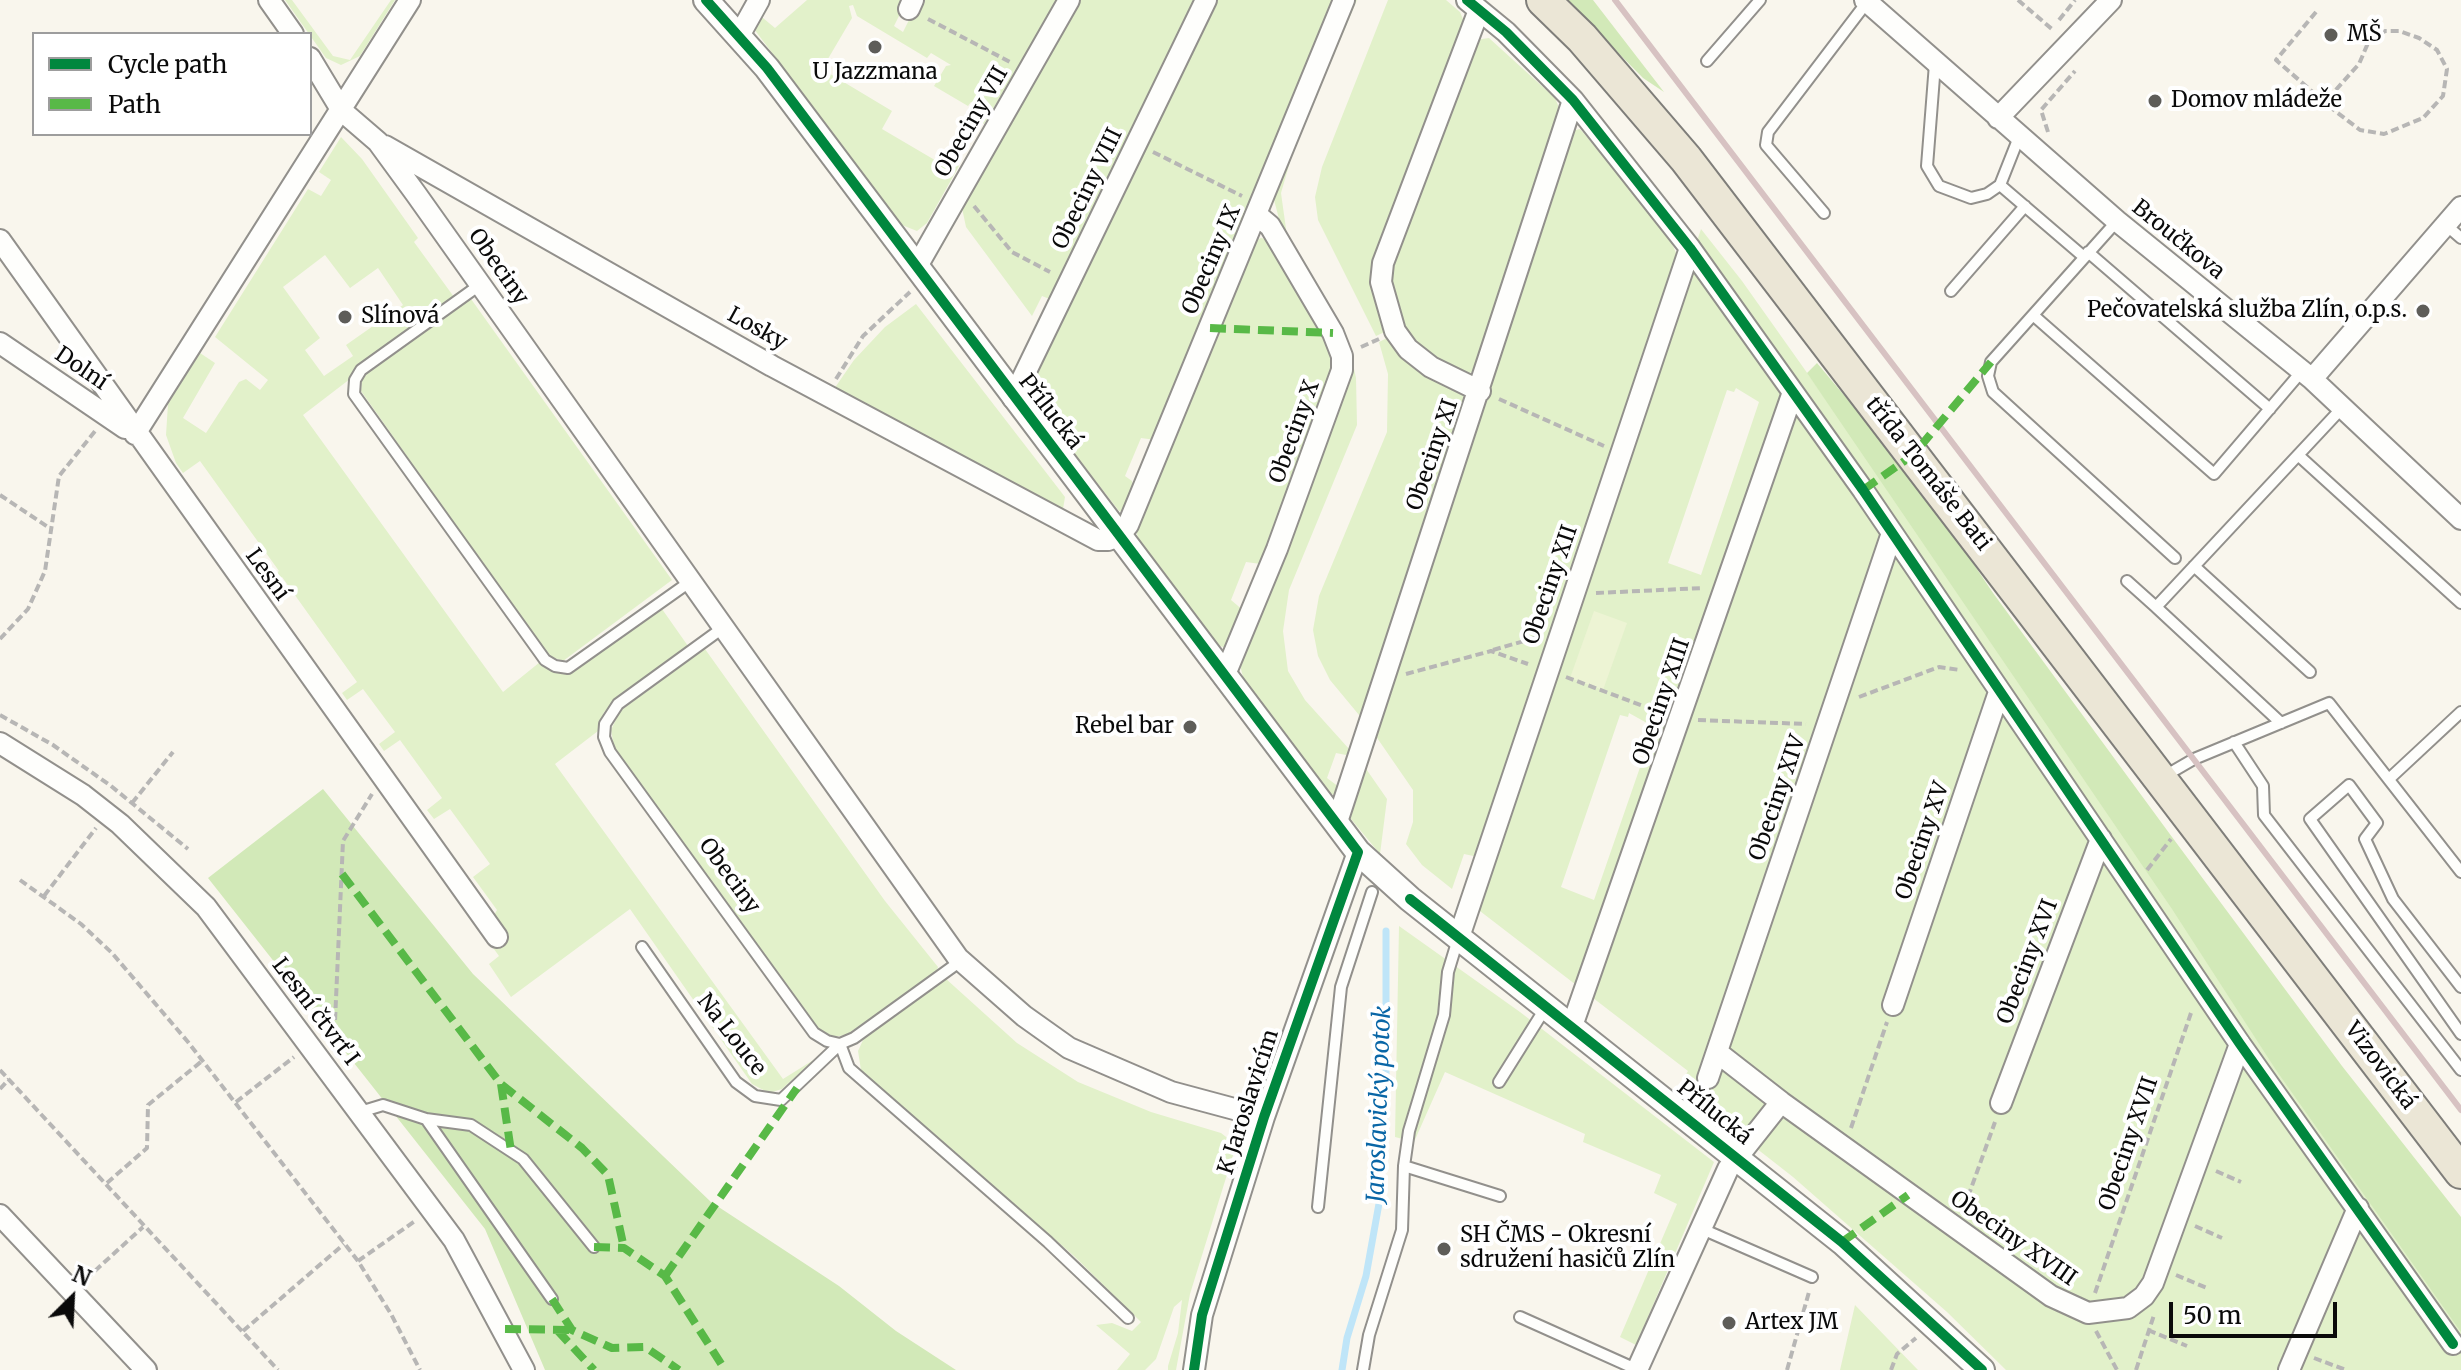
<!DOCTYPE html>
<meta charset="utf-8">
<style>
body{margin:0}
#map{position:relative;width:2461px;height:1370px;overflow:hidden;background:#f9f6ed;font-family:Merriweather,serif}
canvas{display:block}
.legend{position:absolute;left:32px;top:32px;width:280px;height:104px;box-sizing:border-box;background:#fff;border:2px solid #9d9d9d;margin:0;padding:10px 14px;list-style:none;font-size:24px;color:#0a0a0a}
.legend li{display:flex;align-items:center;gap:16px;height:40px}
.legend b{width:40px;border:2px solid #9d9d9d}
.north{position:absolute;left:32px;top:1258px;width:80px;height:80px;-webkit-text-stroke:6px #fff;paint-order:stroke;rotate:24deg;font-size:22px;font-weight:700;line-height:32px;text-align:center;color:#0a0a0a}
.north::after{content:'';display:block;margin:auto;width:28px;height:36px;background:#0a0a0a;clip-path:polygon(50% 0,100% 100%,50% 72%,0 100%)}
.scale{position:absolute;left:2169px;top:1302px;width:168px;height:36px;box-sizing:border-box;border:4px solid #0a0a0a;border-top:0;padding-left:10px;font-size:24px;line-height:28px;white-space:nowrap;color:#0a0a0a;-webkit-text-stroke:6px #fff;paint-order:stroke}
</style>
<div id="map">
<canvas width="2461" height="1370"></canvas>
<ul class="legend">
<li><b style="height:10px;background:#00873e"></b>Cycle path</li>
<li><b style="height:10px;background:#58b947"></b>Path</li>
</ul>
<div class="north">N</div>
<div class="scale">50 m</div>
</div>
<script>
const g = document.querySelector('canvas').getContext('2d');
g.lineJoin = 'round';
function paint(path, color) { g.fillStyle = color; g.fill(path, 'evenodd'); }
const poly = rows => new Path2D(rows.map(r => 'M' + r).join(''));
function strokePath(path, color, width, dash) { g.strokeStyle = color; g.lineWidth = width; g.lineCap = dash ? 'butt' : 'round'; g.setLineDash(dash || []); g.stroke(path); }
function write(font, color, halo, rows, align = 'center') {
  g.font = font + ' Merriweather,serif'; g.lineWidth = 8; g.setLineDash([]); g.textBaseline = 'middle'; g.strokeStyle = halo; g.fillStyle = color; for (const [text, x, y, turn = 0] of rows) {
    g.save(); g.translate(x, y); g.rotate((+turn || 0) * Math.PI / 180); g.textAlign = isNaN(turn) ? turn : align; if (halo) g.strokeText(text, 0, 0); g.fillText(text, 0, 0); g.restore();
  }
}
const green = poly([
 [285,0,292,0,333,56,350,60,391,0,395,0,360,56,341,65,326,58],
 [807,0,907,0,894,26,903,32,919,0,1058,0,984,124,980,121,985,110,971,102,968,106,934,86,946,66,951,65,931,53,927,58,857,16,853,5,849,6,852,18,822,69,892,111,882,129,945,166,950,159,959,166,927,223,917,231,902,225,751,25,757,13,775,28],
 [1074,0,1198,0,1052,300,1042,296,1032,316,966,227,962,208,1034,81,1032,71],
 [1213,0,1340,0,1156,440,1141,438,1125,476,1132,481,1134,489,1124,512,1119,511,1031,398,1029,387],
 [1350,0,1357,0,1292,155,1281,193,1287,236,1283,234,1273,196],
 [1388,0,1446,0,1460,12,1465,24,1381,255,1389,330,1376,336,1318,220,1315,197,1322,167],
 [1489,38,1555,98,1560,110,1476,371,1466,374,1415,349,1393,313,1386,281,1475,40],
 [1580,129,1666,230,1677,255,1478,857,1464,854,1452,889,1422,865,1406,844,1413,822,1413,790,1373,732,1571,131],
 [341,137,362,159,418,238,414,242,454,297,360,365,350,379,303,415,503,692,540,662,549,668,574,669,662,609,688,646,614,702,604,712,598,731,555,764,783,1079,815,1059,782,1089,769,1093,752,1084,630,909,511,997,489,964,499,956,483,934,497,910,473,877,490,864,450,809,434,819,427,810,442,798,400,740,384,751,379,744,395,732,363,689,347,700,342,693,357,682,282,577,266,588,263,583,279,571,200,461,183,473,176,463,166,435,168,404,200,353,215,363,183,418,206,433,239,382,246,379,260,390,268,380,215,337,308,189,321,196,331,180,319,172],
 [325,255,350,288,378,268,403,305,346,345,353,356,324,376,305,350,320,338,283,287],
 [1701,229,1742,281,1944,566,2461,1250,2461,1370,2006,1370,1947,1312,1793,1177,1678,1087,1688,1071,1476,908],
 [1736,388,1759,402,1701,575,1668,563,1727,390,1734,392],
 [1629,713,1654,727,1594,900,1561,887,1620,715,1628,717],
 [1261,238,1270,240,1329,340,1336,364,1261,564,1246,562,1231,600,1244,611,1229,649,1217,645,1139,542,1136,530,1254,241],
 [471,299,672,580,563,661,547,655,361,391,362,378,367,372],
 [916,304,1065,497,1063,509,1060,510,834,389,854,360,885,327],
 [1391,336,1463,393,1466,400,1364,721,1330,680,1318,656,1313,630,1319,596,1387,432,1388,374,1379,342],
 [1351,355,1356,378,1357,425,1289,590,1283,631,1288,671,1305,700,1350,750,1346,755,1336,753,1327,778,1339,787,1338,796,1328,793,1244,681,1239,661],
 [705,649,885,901,938,967,936,973,846,1035,833,1037,819,1032,614,747,611,730,620,711],
 [1362,763,1387,799,1380,854,1351,819,1350,806],
 [1399,926,1520,1012,1714,1162,1636,1345,1620,1337,1677,1204,1654,1193,1661,1175,1583,1142,1585,1134,1445,1072,1414,1142,1395,1137],
 [945,978,1017,1043,1078,1082,1151,1112,1221,1133,1230,1140,1234,1152,1190,1294,1176,1370,1168,1370,1168,1366,1178,1333,1182,1300,1174,1307,1156,1359,1145,1370,1117,1370,1130,1354,1096,1325,1112,1323,1132,1331,1141,1322,1074,1256,861,1070,858,1051,864,1038],
 [1855,1305,1918,1370,1840,1370]
]);
const forest = poly([
 [1566,0,1593,0,1664,92,1643,78],
 [1817,363,1926,493,1993,593,2172,837,2342,1066,2461,1217,2461,1332,2276,1070,2172,909,1807,373],
 [323,789,473,974,711,1202,839,1286,896,1331,956,1370,545,1370,485,1229,208,878]
]);
const pitch = poly([
 [1594,611,1627,623,1603,690,1570,678]
]);
const stream = poly([
 [1342,1370,1347,1338,1366,1276,1380,1198,1386,1090,1386,931]
]);
const path = poly([
 [2018,0,2053,30],
 [2316,12,2276,60,2330,107,2360,130,2384,134,2423,118,2443,96,2447,69,2437,50,2419,38,2399,31,2385,31,2368,43,2359,64,2325,102],
 [928,19,1012,63],
 [2059,20,2075,0],
 [2048,132,2041,110,2075,71],
 [1153,152,1242,196],
 [974,206,1012,252,1050,272],
 [1361,347,1379,339],
 [836,379,863,336,910,292],
 [1499,399,1604,446],
 [0,495,51,529],
 [1596,593,1703,588],
 [0,639,28,609,45,571,59,476,96,430],
 [1493,650,1538,637],
 [1406,674,1491,651,1528,664],
 [1566,677,1659,712],
 [1859,697,1939,667,1960,670],
 [0,715,53,745,111,786,188,849],
 [1698,720,1806,724],
 [132,803,173,752],
 [2147,870,2171,839],
 [20,880,81,924,112,953,188,1042,358,1261,391,1314,420,1370],
 [44,896,96,828],
 [334,1044,343,841,372,794],
 [0,1070,278,1370],
 [0,1089,9,1079],
 [236,1102,294,1057],
 [1851,1128,1887,1022],
 [2216,1171,2241,1182],
 [107,1183,147,1148,148,1105,202,1061],
 [1964,1208,1995,1122],
 [2195,1226,2222,1238],
 [358,1261,415,1221],
 [2176,1275,2207,1288],
 [86,1279,143,1227],
 [2095,1293,2192,1010],
 [2148,1330,2187,1346],
 [243,1331,344,1244],
 [2096,1331,2117,1370],
 [2314,1358,2346,1370],
 [1787,1370,1809,1292],
 [1891,1370,1897,1354,1916,1338],
 [2136,1370,2154,1315]
]);
const service = poly([
 [1707,61,1760,0],
 [1935,64,1927,166,1939,186,1971,198,1987,194,2000,185,2019,137],
 [2000,185,2084,257],
 [1824,213,1766,145,1768,132,1867,2],
 [2117,221,1991,362,1988,376,1993,392,2175,558],
 [2446,225,2461,238],
 [2088,252,2270,409],
 [481,284,361,370,355,380,354,394,545,660,555,666,568,668,691,581],
 [1951,291,2025,206],
 [2033,315,2214,474,2302,371],
 [2298,455,2461,603],
 [2194,566,2310,672],
 [2127,581,2156,607],
 [724,627,618,704,605,724,604,737,610,752,814,1033,827,1041,840,1044,854,1038,962,960],
 [2281,723,2156,607,2342,408],
 [2234,742,2263,786,2264,815,2461,1070],
 [2163,777,2194,759,2329,703,2461,872],
 [2389,779,2461,712],
 [1458,939,1448,972,1444,1015,1409,1131,1404,1166,1500,1196],
 [642,947,736,1082,755,1096,781,1100,840,1044,849,1068,1048,1242,1128,1318],
 [2461,987,2393,899,2365,839,2377,823,2349,785,2310,819,2461,1034],
 [1499,1082,1546,1007],
 [360,1112,383,1105,426,1119,552,1299],
 [426,1119,471,1125,523,1159,594,1247],
 [1318,1207,1341,987,1372,892],
 [1702,1229,1812,1277],
 [1520,1317,1638,1370],
 [1363,1370,1369,1335,1402,1230,1404,1166]
]);
const minor = poly([
 [269,0,293,34],
 [1467,0,1506,32,1573,100,1690,248,1863,490,2240,1044,2453,1344],
 [1865,0,2117,221,2312,379,2461,519],
 [909,9,913,0],
 [1479,10,1383,263,1381,282,1395,331,1408,349,1431,367,1480,391],
 [740,34,759,0],
 [310,58,342,111,378,142,416,194,958,958,1024,1016,1069,1048,1171,1092,1264,1117],
 [1998,118,2111,0],
 [385,146,772,366,1098,540,1108,540,1119,536,1128,525,1344,0],
 [0,240,497,937],
 [916,268,1069,0],
 [0,343,125,428],
 [2312,379,2461,207],
 [1013,398,1206,0],
 [135,434,410,0],
 [1224,677,1277,549,1342,370,1342,356,1333,333,1270,226,1257,215],
 [0,743,83,795,120,824,206,907,454,1240,524,1370],
 [1336,825,1573,100],
 [1459,937,1690,248],
 [1893,1005,1999,692],
 [1572,1026,1793,392],
 [1718,1053,1781,1102],
 [1708,1078,1892,533],
 [2001,1103,2101,839],
 [0,1215,146,1370],
 [1194,1370,1202,1315,1264,1117,1358,852],
 [1637,1370,1728,1169,1781,1102,2051,1296,2088,1313,2128,1308,2144,1296,2153,1283,2240,1044],
 [2289,1370,2358,1208]
]);
const tertiary = poly([
 [706,0,767,68,1358,852,1410,899,1842,1242,1982,1370]
]);
const primary = poly([
 [1543,0,1582,38,1686,159,2461,1172]
]);
const rail = poly([
 [1615,0,2461,1110]
]);
const quiet = poly([
 [1210,328,1333,333],
 [1863,490,1913,455,1991,362],
 [342,874,501,1084,582,1148,608,1175,624,1248],
 [501,1084,511,1151],
 [1842,1242,1908,1195],
 [594,1247,624,1248,665,1276,725,1370],
 [665,1276,797,1088],
 [552,1299,572,1330,612,1348,645,1347,679,1370],
 [505,1329,572,1330],
 [557,1330,594,1370]
]);
const cycleway = poly([
 [706,0,767,68,1358,852,1264,1117,1202,1315,1194,1370],
 [1467,0,1506,32,1573,100,1690,248,1863,490,2240,1044,2453,1344],
 [1410,899,1842,1242,1982,1370]
]);
const markers = [
 [2331,35,8,"#5e5d59"],
 [875,47,8,"#5e5d59"],
 [2155,101,8,"#5e5d59"],
 [2423,311,8,"#5e5d59"],
 [345,317,8,"#5e5d59"],
 [1190,727,8,"#5e5d59"],
 [1444,1249,8,"#5e5d59"],
 [1729,1323,8,"#5e5d59"]
];
const poiNames = [
 ["MŠ",2347,35],
 ["U Jazzmana",875,73,"center"],
 ["Domov mládeže",2171,101],
 ["Pečovatelská služba Zlín, o.p.s.",2407,311,"right"],
 ["Slínová",361,317],
 ["Rebel bar",1174,727,"right"],
 ["SH ČMS - Okresní",1460,1236],
 ["sdružení hasičů Zlín",1460,1261],
 ["Artex JM",1745,1323]
];
const streetNames = [
 ["Obeciny VII",972,122,-60],
 ["Obeciny VIII",1088,189,-64],
 ["Broučkova",2178,240,39],
 ["Obeciny IX",1212,260,-67],
 ["Obeciny",498,267,55],
 ["Losky",757,329,29],
 ["Dolní",81,369,34],
 ["Přílucká",1050,412,52],
 ["Obeciny X",1295,432,-70],
 ["Obeciny XI",1433,455,-71],
 ["třída Tomáše Bati",1928,474,52],
 ["Lesní",267,575,54],
 ["Obeciny XII",1551,585,-71],
 ["Obeciny XIII",1662,702,-71],
 ["Obeciny XIV",1778,798,-71],
 ["Obeciny XV",1923,841,-71],
 ["Obeciny",729,876,54],
 ["Obeciny XVI",2028,962,-69],
 ["Lesní čtvrť I",315,1012,53],
 ["Na Louce",731,1035,52],
 ["Vizovická",2380,1066,53],
 ["K Jaroslavicím",1249,1102,-72],
 ["Přílucká",1714,1113,39],
 ["Obeciny XVII",2129,1144,-71],
 ["Obeciny XVIII",2013,1239,35]
];
const waterNames = [
 ["Jaroslavický potok",1380,1104,-88]
];
paint(green, '#e2f1ca');
paint(forest, '#d2e9b8');
paint(pitch, '#edf4d4');
strokePath(stream, '#bfe5f8', 7);
strokePath(service, '#92908c', 14);
strokePath(minor, '#92908c', 24);
strokePath(tertiary, '#92908c', 28);
strokePath(primary, '#7f7e7a', 36);
strokePath(path, '#b7b6b5', 4, [8, 4]);
strokePath(service, '#fefefc', 10);
strokePath(minor, '#fefefc', 20);
strokePath(tertiary, '#fefefc', 24);
strokePath(primary, '#ebe6d6', 32);
strokePath(rail, '#d7c2c2', 6);
strokePath(quiet, '#58b947', 8, [16, 8]);
strokePath(cycleway, '#00873e', 10);
for (const [x, y, r, color] of markers) { const dot = new Path2D(); dot.arc(x, y, r, 0, 2 * Math.PI); g.fillStyle = color; g.fill(dot); strokePath(dot, '#fff', 3); }
write('22px', '#0a0a0a', '#fff', poiNames, 'left');
write('22px', '#0a0a0a', '#fff', streetNames);
write('italic 24px', '#0966a6', '#fff', waterNames);
</script>
